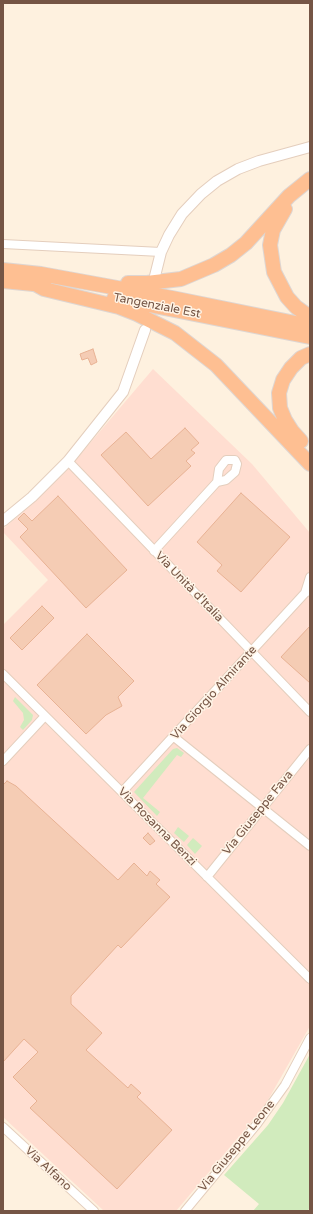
<!DOCTYPE html>
<meta charset="utf-8">
<style>
body{margin:0}
#map{position:relative;width:313px;height:1214px;overflow:hidden;background:#fef1df;font-family:"Varela Round",sans-serif}
canvas{display:block}
.frame{position:absolute;inset:0;border:4px solid #755545;pointer-events:none}
</style>
<div id="map">
<canvas width="313" height="1214"></canvas>
<div class="frame"></div>
</div>
<script>
const g = document.querySelector('canvas').getContext('2d');
g.lineJoin = 'round';
function paint(path, color) { g.fillStyle = color; g.fill(path, 'evenodd'); }
const poly = rows => new Path2D(rows.map(r => 'M' + r).join(''));
function strokePath(path, color, width, dash) { g.strokeStyle = color; g.lineWidth = width; g.lineCap = dash ? 'butt' : 'round'; g.setLineDash(dash || []); g.stroke(path); }
function write(font, color, halo, rows, align = 'center') {
  g.font = font + ' "Varela Round",sans-serif'; g.lineWidth = 3; g.setLineDash([]); g.textBaseline = 'middle'; g.strokeStyle = halo; g.fillStyle = color; for (const [text, x, y, turn = 0] of rows) {
    g.save(); g.translate(x, y); g.rotate((+turn || 0) * Math.PI / 180); g.textAlign = isNaN(turn) ? turn : align; if (halo) g.strokeText(text, 0, 0); g.fillText(text, 0, 0); g.restore();
  }
}
const commercial = poly([
 [153,369,252,464,310,533,310,1026,264,1107,176,1211,104,1211,3,1117,3,625,48,580,3,532,3,529,32,504,68,469]
]);
const green = poly([
 [15,697,33,715,32,720,23,730,20,727,24,720,23,713,13,701],
 [177,748,184,753,181,757,177,755,143,798,160,812,157,816,134,792,173,749],
 [178,827,189,836,184,842,174,833],
 [193,838,202,846,195,854,187,845],
 [310,1054,310,1206,308,1211,253,1211,259,1204,224,1175,268,1125,283,1103]
]);
const building = poly([
 [93,349,97,362,91,365,88,358,82,360,80,354,93,349],
 [185,428,199,443,191,450,195,453,186,461,191,466,148,506,101,455,126,432,151,459,185,428],
 [241,493,290,537,241,592,217,571,222,565,197,542,241,493],
 [58,496,127,570,86,608,20,537,28,529,18,519,24,513,32,521,58,496],
 [42,606,54,618,22,650,10,638,42,606],
 [310,626,310,683,281,657,310,626],
 [87,634,134,681,118,697,122,706,106,715,86,734,37,685,87,634],
 [7,781,16,786,118,880,134,863,147,876,150,871,160,880,156,884,170,897,121,948,118,945,71,996,71,1004,102,1033,86,1050,128,1088,131,1084,141,1093,137,1097,172,1130,117,1189,30,1108,37,1101,13,1077,38,1052,24,1039,3,1062,3,785,7,781],
 [148,833,155,841,150,845,143,838,148,833]
]);
const minor = poly([
 [3,244,161,252],
 [68,461,310,712],
 [154,551,217,482,226,480,235,472,237,464,235,460,226,460,219,469,217,482],
 [305,593,310,577],
 [3,674,310,979],
 [174,737,310,846],
 [3,761,45,716],
 [122,792,305,593,310,590],
 [207,877,310,749],
 [3,1127,94,1211],
 [185,1211,257,1124,285,1085,310,1038]
]);
const tertiary = poly([
 [155,276,161,252,169,235,182,214,201,194,217,181,238,169,259,161,310,147],
 [3,521,32,497,68,461,123,392,145,330]
]);
const trunk = poly([
 [285,209,273,230,270,245,274,272,287,297,296,307,310,317],
 [3,270,41,274,172,298,310,326],
 [3,281,44,285],
 [128,283,147,283,181,279,214,265,231,255,246,243,289,196,310,179],
 [35,284,44,289,119,307,137,314,175,333,216,365,310,464],
 [114,298,310,337],
 [301,441,292,431,285,420,280,408,279,393,283,380,291,368,301,358,310,354]
]);
const streetNames = [
 ["Tangenziale Est",157,306,11],
 ["Via Unità d'Italia",189,587,46],
 ["Via Giorgio Almirante",214,693,-48],
 ["Via Giuseppe Fava",258,813,-51],
 ["Via Rosanna Benzi",157,827,45],
 ["Via Giuseppe Leone",237,1146,-51],
 ["Via Alfano",48,1169,43]
];
paint(commercial, '#ffded1');
paint(green, '#d1ebbd');
paint(building, '#f5ccb4');
strokePath(building, '#e8b294', 1);
strokePath(minor, '#e4cebd', 10);
strokePath(tertiary, '#e4cebd', 12);
strokePath(trunk, '#ded6d2', 16);
strokePath(minor, '#fff', 8);
strokePath(tertiary, '#fff', 10);
strokePath(trunk, '#febf92', 14);
write('12px', '#755545', '#fff4e6', streetNames);
</script>
